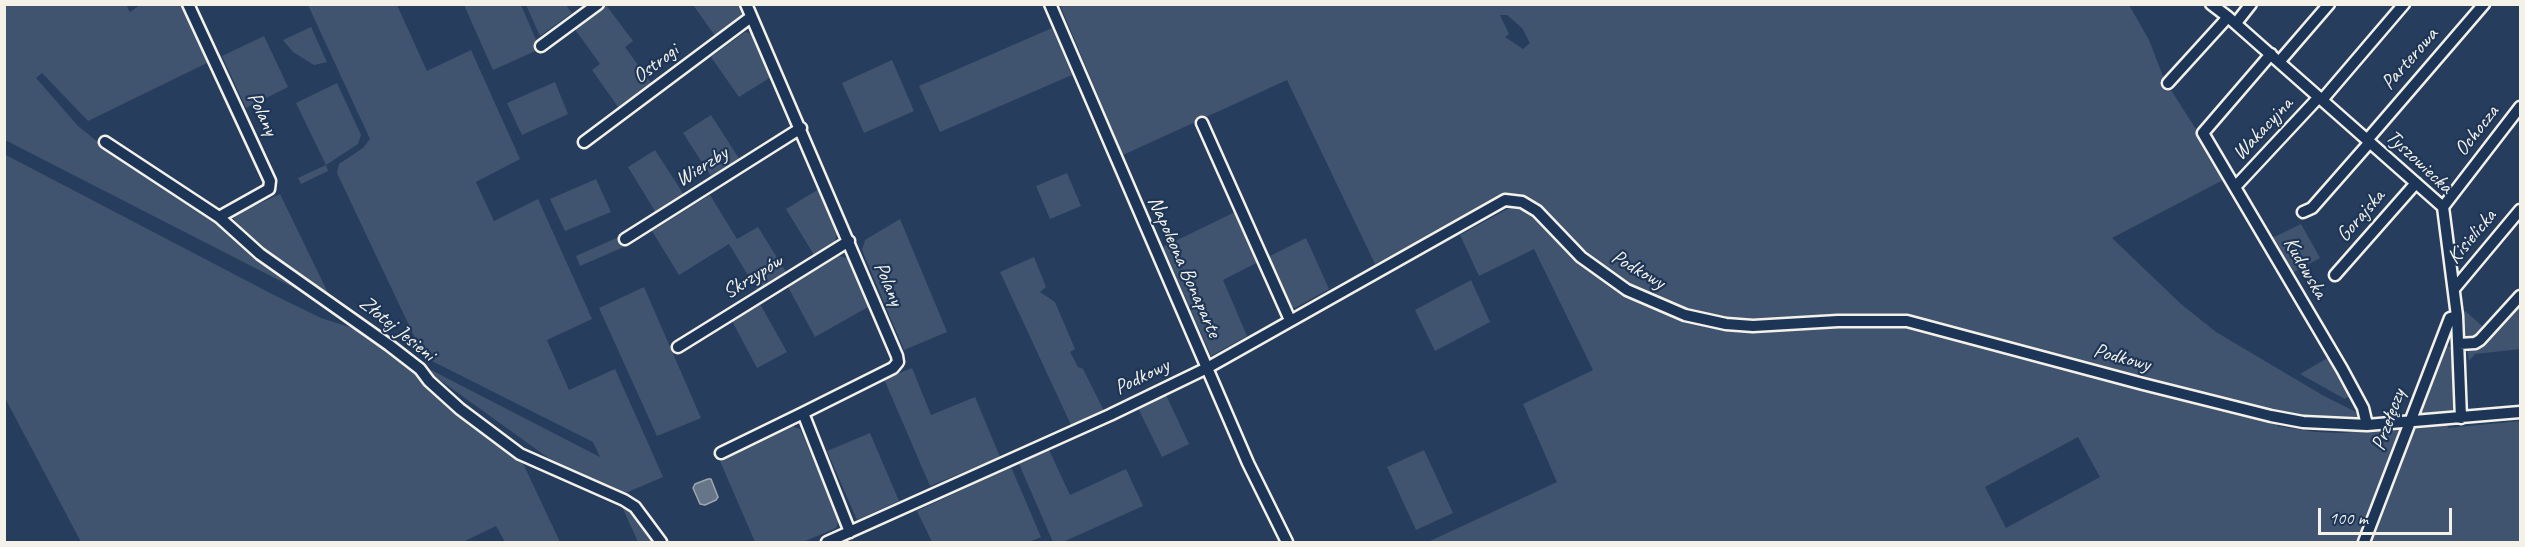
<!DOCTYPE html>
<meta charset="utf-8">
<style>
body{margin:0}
#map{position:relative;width:2525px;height:547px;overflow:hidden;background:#263d5d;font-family:Caveat,sans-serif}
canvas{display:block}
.frame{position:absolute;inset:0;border:6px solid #f4f1e8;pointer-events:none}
.scale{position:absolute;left:2318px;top:508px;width:134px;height:27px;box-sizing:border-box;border:3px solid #f4f1e8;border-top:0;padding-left:8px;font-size:18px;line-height:21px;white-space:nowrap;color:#f4f1e8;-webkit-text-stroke:4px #1d3557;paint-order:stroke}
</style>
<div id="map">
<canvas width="2525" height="547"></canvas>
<div class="frame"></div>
<div class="scale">100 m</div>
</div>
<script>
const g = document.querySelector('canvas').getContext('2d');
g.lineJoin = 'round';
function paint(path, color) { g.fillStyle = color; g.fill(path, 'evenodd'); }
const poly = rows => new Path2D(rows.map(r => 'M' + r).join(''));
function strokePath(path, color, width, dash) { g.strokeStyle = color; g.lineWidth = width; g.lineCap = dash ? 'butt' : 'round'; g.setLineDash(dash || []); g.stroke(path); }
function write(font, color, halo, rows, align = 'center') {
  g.font = font + ' Caveat,sans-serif'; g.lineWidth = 4.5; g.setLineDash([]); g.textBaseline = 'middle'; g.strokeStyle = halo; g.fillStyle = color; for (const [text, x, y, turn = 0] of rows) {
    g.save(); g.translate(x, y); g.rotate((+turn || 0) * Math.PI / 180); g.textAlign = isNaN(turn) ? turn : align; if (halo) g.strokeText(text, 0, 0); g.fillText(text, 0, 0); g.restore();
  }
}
const green = poly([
 [4,5,131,5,127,7,130,12,140,5,181,5,209,62,88,121,42,73,36,78,78,126,118,158,220,223,316,297,302,292,5,140],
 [308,5,397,5,427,71,471,50,520,159,476,182,494,221,538,199,592,319,547,340,569,390,615,369,663,477,621,495,547,457,433,375,431,370,600,457,593,442,424,357,337,173,339,164,363,148,370,139],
 [464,5,521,5,540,49,493,70],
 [526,5,566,5,572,13,540,36],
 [606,5,633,41,625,47,651,83,618,107,592,70,600,64,574,28],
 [693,5,741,5,743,10,740,20,716,37],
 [1060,5,2129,5,2149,40,2164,79,2227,178,2112,238,2181,304,2216,332,2324,396,2356,412,2360,418,2318,418,2285,414,2277,426,2316,432,2343,433,2393,428,2401,431,2381,488,2358,542,1428,542,1557,482,1523,404,1593,370,1534,249,1479,276,1460,235,1513,206,1510,194,1375,264,1287,80,1123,155],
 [1500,15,1507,15,1522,28,1530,43,1523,49,1505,37,1509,34],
 [2078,437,2100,477,2006,528,1985,487],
 [311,27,327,62,314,65,293,52,283,40],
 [1052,28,1072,75,940,132,919,86],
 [745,32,753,34,771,77,739,97,711,57],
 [264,36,288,87,246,108,222,56],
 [892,60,914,111,864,133,842,83],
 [555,82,568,114,522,135,507,103],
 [337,83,361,135,358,144,326,165,328,171,301,184,298,178,326,165,296,103],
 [711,115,740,160,712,178,683,133],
 [655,150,684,195,656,213,628,167],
 [4,154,272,294,321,318,365,332,520,457,560,542,505,542,496,526,463,542,81,542,5,398],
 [1067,173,1081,206,1050,219,1036,186],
 [596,179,611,212,565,231,550,199],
 [819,189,837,234,834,243,814,255,786,209],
 [280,194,329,295,265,250,236,223,232,216],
 [710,195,737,239,758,227,786,272,757,290,729,244,679,275,652,231],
 [1237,211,1260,261,1223,280,1247,336,1211,356,1163,247],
 [900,219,947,332,904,350,862,250,865,240],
 [2301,224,2320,258,2290,274,2270,239],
 [621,236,626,246,580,266,576,256],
 [1306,238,1329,289,1295,308,1291,307,1268,257],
 [839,256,847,258,868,307,815,337,788,287],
 [1034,257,1046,287,1040,292,1055,302,1075,349,1070,352,1078,367,1083,369,1104,411,1071,425,1000,272],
 [1471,280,1490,322,1435,351,1415,310],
 [644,287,701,418,657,436,599,308],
 [2520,300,2520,349,2475,354,2469,361,2467,347,2483,345],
 [760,304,787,352,757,368,732,321],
 [2465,311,2487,330,2480,338,2464,339,2461,313],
 [2444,345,2451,347,2457,406,2453,411,2415,416],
 [2331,356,2353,394,2345,399,2300,374],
 [912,368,931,415,975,397,1000,457,930,486,884,379],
 [1166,395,1189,444,1162,457,1138,408],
 [2520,421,2520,542,2371,542,2396,477,2408,436,2413,426,2447,423,2448,428],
 [791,426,800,429,839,520,836,528,803,542,755,542,720,461],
 [870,433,899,501,857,520,827,451],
 [1049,450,1070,495,1126,469,1143,506,1063,542,1053,542,1019,464],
 [1424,450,1453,513,1416,530,1387,467],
 [1011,467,1041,537,1029,542,932,542,917,511],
 [620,502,640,519,656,542,638,542]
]);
const water = poly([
 [708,479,711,479,718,497,716,500,705,505,700,504,693,488,695,484,708,479]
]);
const minor = poly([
 [188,4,270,181,269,189,219,217],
 [746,4,897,356,898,362,893,368,803,413,850,532],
 [1050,4,1248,463,1287,542],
 [2211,4,2228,17,2443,207,2457,316,2461,418],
 [2236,23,2251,4],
 [541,46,598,4],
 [2271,54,2203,133,2342,369,2363,408,2367,425],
 [2279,62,2329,4],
 [2168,83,2228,17],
 [2322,100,2404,4],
 [1202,123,1290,320],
 [2367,140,2484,4],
 [105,142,219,217,260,254,389,345,420,369,429,381,460,409,520,454,624,500,635,507,661,542],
 [584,142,751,17],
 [2235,187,2319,97],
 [2443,207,2520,107],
 [2303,212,2312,208,2370,142],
 [625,239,801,128],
 [2335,275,2416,183],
 [2454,289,2520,210],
 [2459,344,2475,343,2480,340,2520,296],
 [678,347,849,241],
 [721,453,803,413],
 [827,542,1110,415,1207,368,1505,200,1522,202,1537,211,1581,257,1627,290,1685,315,1726,324,1753,326,1838,321,1907,321,2143,384,2271,416,2303,422,2367,425,2520,412],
 [2364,542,2450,318,2457,316]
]);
const streetNames = [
 ["Parterowa",2410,59,-49],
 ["Ostrogi",656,64,-37],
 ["Polany",262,114,65],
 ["Wakacyjna",2263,129,-47],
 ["Ochocza",2477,131,-52],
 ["Tyszowiecka",2419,162,43],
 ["Wierzby",702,167,-32],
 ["Gorajska",2361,216,-49],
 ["Kisielicka",2472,237,-50],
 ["Napoleona Bonaparte",1184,267,66],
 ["Kudowska",2305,268,60],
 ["Podkowy",1638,270,30],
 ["Skrzypów",753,277,-32],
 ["Polany",888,284,67],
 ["Złotej Jesieni",397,329,39],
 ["Podkowy",2122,358,15],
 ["Podkowy",1142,377,-26],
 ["Przełęczy",2389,420,-70]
];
paint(green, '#40546f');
paint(water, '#677588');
strokePath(water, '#9fa7ae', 1.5);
strokePath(minor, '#f4f1e8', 15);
strokePath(minor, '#1d3557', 10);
write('21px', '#f4f1e8', '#1d3557', streetNames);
</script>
